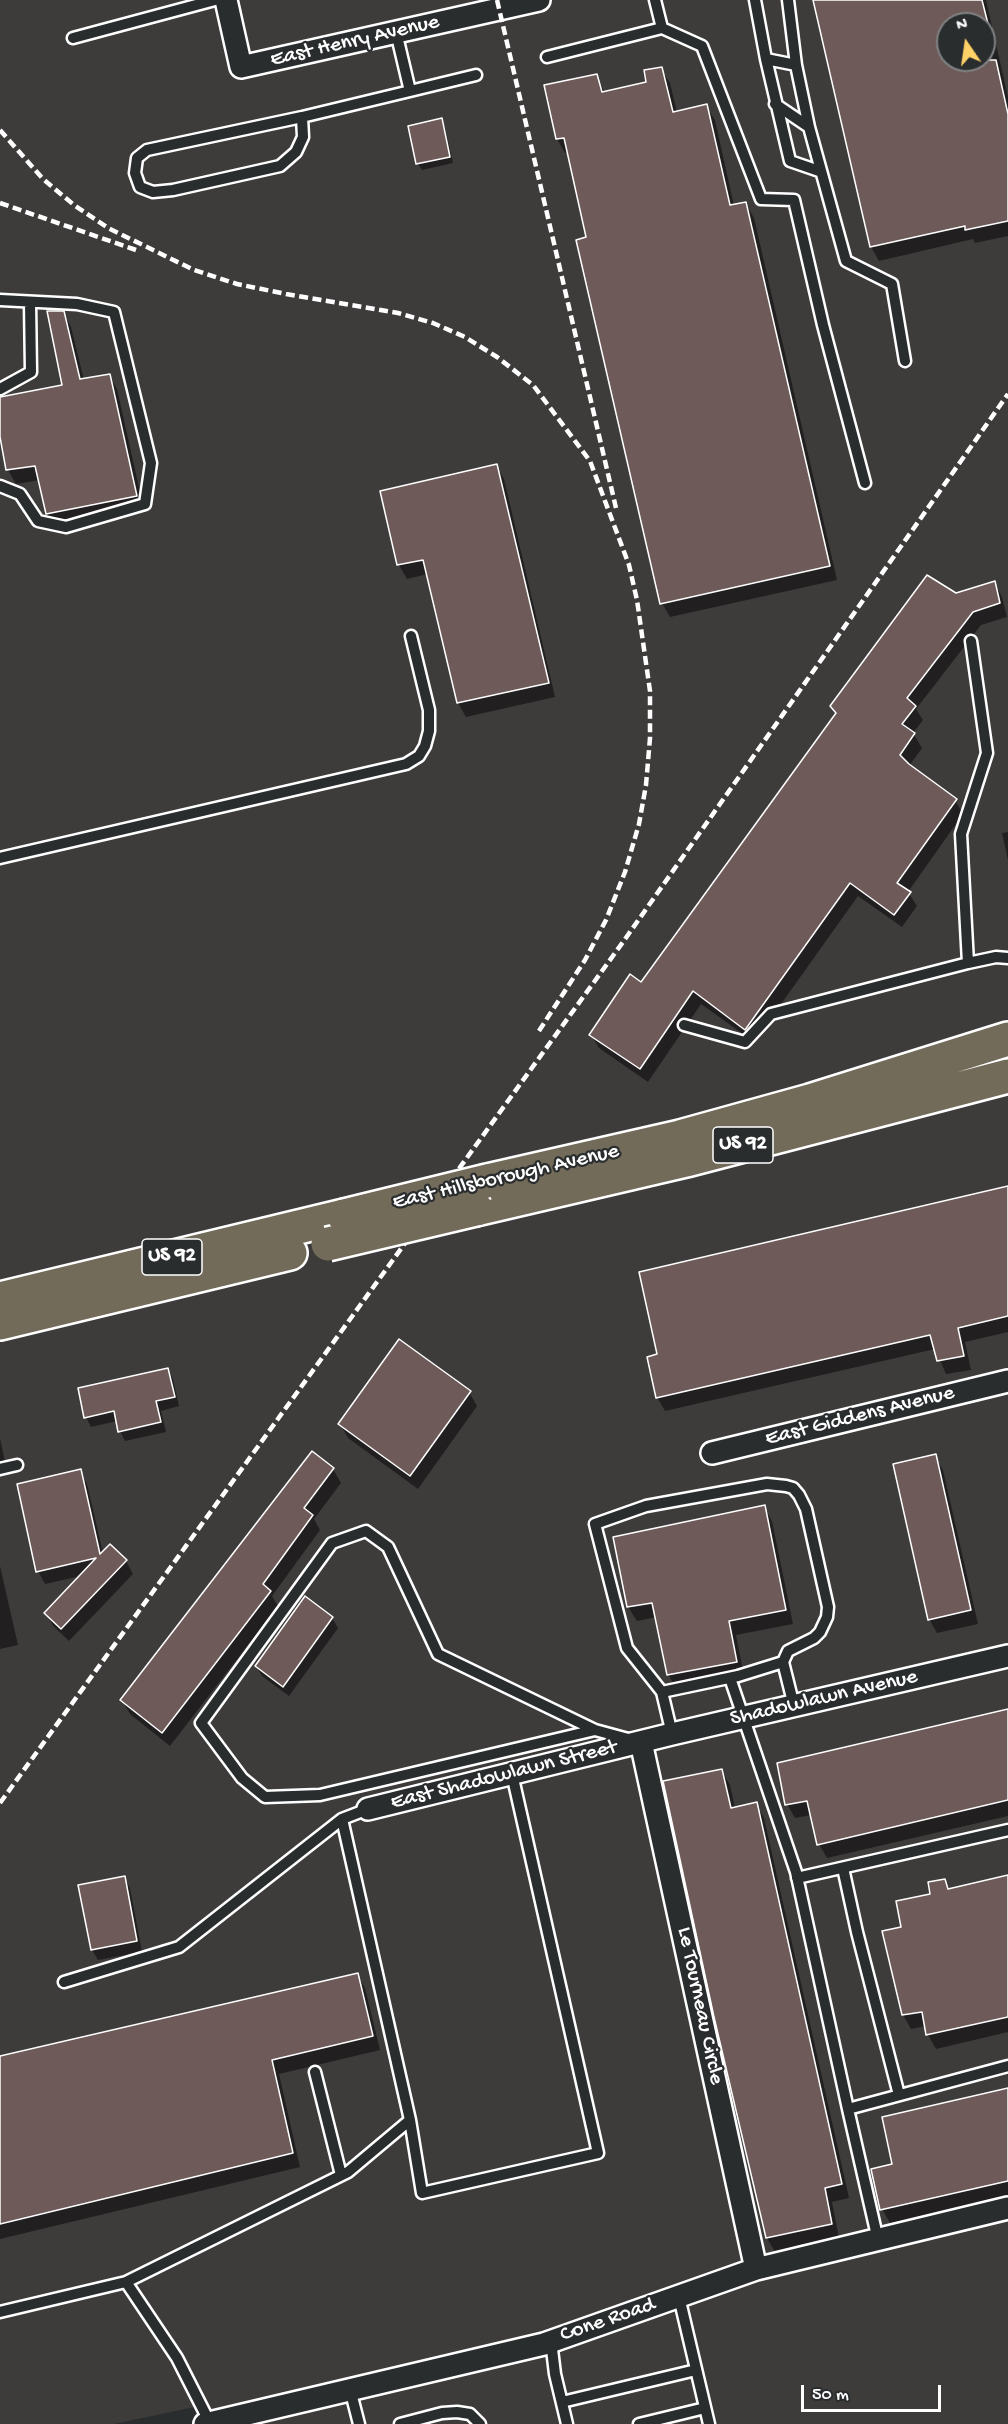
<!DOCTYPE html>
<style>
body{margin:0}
#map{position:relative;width:1008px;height:2424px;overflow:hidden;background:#2a2d2e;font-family:"Gochi Hand",sans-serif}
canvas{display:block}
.north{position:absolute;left:936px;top:12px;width:60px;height:60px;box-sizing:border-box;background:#2a2d2e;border:2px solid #7f8182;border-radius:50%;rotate:347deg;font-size:16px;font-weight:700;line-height:24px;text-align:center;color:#fff}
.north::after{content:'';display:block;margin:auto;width:21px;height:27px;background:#ffd166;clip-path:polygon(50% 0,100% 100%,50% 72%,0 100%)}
.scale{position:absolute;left:801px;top:2385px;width:140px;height:27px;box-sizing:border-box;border:3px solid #fff;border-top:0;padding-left:8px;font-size:18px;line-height:21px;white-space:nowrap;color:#fff;-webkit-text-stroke:4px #2a2d2e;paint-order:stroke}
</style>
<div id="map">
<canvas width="1008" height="2424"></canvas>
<div class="north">N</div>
<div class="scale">50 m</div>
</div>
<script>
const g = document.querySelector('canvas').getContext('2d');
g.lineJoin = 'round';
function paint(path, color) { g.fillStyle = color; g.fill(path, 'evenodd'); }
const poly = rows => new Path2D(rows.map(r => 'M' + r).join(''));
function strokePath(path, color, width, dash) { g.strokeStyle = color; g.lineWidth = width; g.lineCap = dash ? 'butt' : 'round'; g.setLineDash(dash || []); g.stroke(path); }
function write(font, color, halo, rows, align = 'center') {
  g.font = font + ' "Gochi Hand",sans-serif'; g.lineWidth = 4.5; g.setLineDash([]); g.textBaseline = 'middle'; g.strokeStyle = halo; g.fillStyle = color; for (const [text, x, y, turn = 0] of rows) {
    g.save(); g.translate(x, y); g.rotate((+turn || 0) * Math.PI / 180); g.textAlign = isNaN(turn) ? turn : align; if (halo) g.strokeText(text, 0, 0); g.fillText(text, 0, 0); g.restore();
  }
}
const built = poly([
 [0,0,1008,0,1008,2424,204,2424,199,2406,114,2424,0,2424],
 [948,24,984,24,984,60,948,60]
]);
const shadow = poly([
 [815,0,986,0,1008,97,1008,236,975,243,973,239,879,261,871,247],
 [948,24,984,24,984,60,948,60],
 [661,69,670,83,677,112,706,106,715,120,734,206,746,204,754,218,837,580,670,617,662,603,569,152,565,153,557,139,546,86,596,76,605,93,648,83],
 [441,120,445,127,453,163,422,170,418,164,410,127],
 [63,312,71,327,84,380,109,375,117,389,144,510,56,528,47,514,40,480,16,484,8,470,0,429,0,399,63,386],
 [496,465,504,479,555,697,466,717,458,703,428,574,407,579,399,565],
 [995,583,1002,597,1007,617,981,625,916,709,923,720,913,733,922,748,909,766,955,800,963,814,908,892,917,906,902,927,858,896,754,1042,701,1004,648,1082,599,1048,591,1035,642,984,837,715,832,706,956,595],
 [1008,832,1008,860,1002,833],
 [1008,1188,1008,1332,965,1342,971,1370,946,1374,935,1349,665,1411,657,1397],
 [168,1369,173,1379,179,1406,161,1411,166,1432,125,1441,120,1431,117,1421,91,1427,86,1417],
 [469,1392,477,1406,418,1489,348,1438,340,1424],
 [0,1438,6,1467,0,1468],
 [935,1456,943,1470,978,1624,937,1633,929,1619],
 [333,1469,341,1483,314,1519,320,1530,272,1596,278,1606,170,1746,130,1714,122,1700],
 [80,1471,87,1484,103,1553,126,1561,133,1574,69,1641,53,1626,46,1613,81,1576,45,1584,38,1571],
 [764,1507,772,1521,793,1624,736,1635,744,1676,676,1688,668,1674,657,1617,637,1621,628,1607,615,1538],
 [0,1566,18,1645,0,1649],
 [332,1618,338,1628,289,1696,262,1676,256,1666],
 [1008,1710,1008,1816,827,1858,819,1844,812,1815,795,1818,787,1804],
 [722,1771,730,1785,735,1808,756,1804,764,1818,849,2198,832,2202,839,2238,775,2252,767,2238,715,2016],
 [1008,1876,1008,2032,936,2049,928,2035,926,2026,911,2029,903,2015,903,1928,945,1881,950,1890],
 [124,1877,130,1888,142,1952,98,1960,92,1950],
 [357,1974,365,1988,380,2050,279,2074,300,2167,0,2239,0,2058],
 [1008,2090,1008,2196,890,2223,882,2209,894,2165]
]);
const building = poly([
 [813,0,982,0,988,24,948,24,948,60,996,60,1008,114,1008,221,965,230,965,226,870,247,813,0],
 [662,67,673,112,707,104,730,205,746,202,830,566,660,604,576,240,586,237,564,138,556,139,544,85,597,74,602,92,646,82,644,70,662,67],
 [442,118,450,157,416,164,408,126,442,118],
 [47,311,64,311,80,379,110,374,137,496,46,514,35,466,6,470,0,437,0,397,62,385,47,311],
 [497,464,549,683,457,703,423,560,397,565,380,491,497,464],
 [927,575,956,593,995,581,1000,603,973,612,907,698,916,706,902,724,915,733,900,755,909,764,957,799,897,883,911,892,894,915,850,883,745,1030,693,991,640,1069,589,1035,630,974,641,982,836,713,830,706,927,575],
 [1008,1186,1008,1316,958,1328,964,1356,937,1361,930,1335,656,1398,647,1357,657,1354,639,1272,1008,1186],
 [399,1339,471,1391,410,1476,338,1424,399,1339],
 [168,1368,175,1397,156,1401,161,1422,118,1432,114,1411,84,1418,78,1388,168,1368],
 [312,1451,334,1468,304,1508,313,1515,263,1584,271,1591,162,1733,120,1700,312,1451],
 [936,1454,971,1610,928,1620,893,1464,936,1454],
 [81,1469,100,1554,110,1544,127,1560,61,1629,44,1613,96,1558,36,1572,17,1484,81,1469],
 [765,1505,786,1610,729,1621,737,1662,667,1675,652,1603,627,1607,613,1537,765,1505],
 [305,1596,333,1617,283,1687,255,1666,305,1596],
 [1008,1709,1008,1800,817,1845,807,1801,785,1805,777,1763,1008,1709],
 [722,1769,731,1808,757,1802,842,2184,825,2188,832,2224,766,2238,714,2017,663,1781,722,1769],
 [1008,1875,1008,2017,926,2035,922,2012,902,2015,882,1931,901,1927,896,1901,930,1894,928,1882,945,1879,948,1889,1008,1875],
 [125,1876,137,1941,91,1950,78,1885,125,1876],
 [358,1973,373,2036,272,2060,293,2153,0,2224,0,2056,358,1973],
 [1008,2088,1008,2181,880,2210,871,2169,892,2164,882,2117,1008,2088]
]);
const lane = poly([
 [755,0,766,59,796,65],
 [788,0,796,65,809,127,846,261,892,284,905,361],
 [662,28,702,46,761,199,794,200,823,325,865,483],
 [73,38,215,0],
 [547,57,662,28,655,0],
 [766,59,790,161,819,171],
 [410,91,476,75],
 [775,104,809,127],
 [302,117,303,137,296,152,280,166,173,190,153,192,140,187,135,173,137,158,147,150,302,117,410,91,396,32],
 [0,300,77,304,114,312,151,463,145,504,66,527,38,521,20,494,0,486],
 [0,389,31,372,30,302],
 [0,858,406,764,419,756,425,746,429,731,429,710,411,636],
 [968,963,961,834,987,753,971,641],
 [684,1025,745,1042,771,1014,968,963,996,957,1008,958],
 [0,1469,17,1465],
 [730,1678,796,1872,848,2109,1008,2066],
 [662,1692,627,1648,595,1524,646,1506,767,1484,786,1486,793,1488,799,1495,806,1509,828,1607,827,1617,820,1632,814,1638,788,1651,783,1662],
 [595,1730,320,1795,265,1797,242,1778,201,1723,332,1543,366,1531,388,1547,438,1654,595,1730,632,1740],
 [672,1734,662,1692,738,1676,783,1662,794,1706],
 [342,1819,410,2120,422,2193,598,2153,512,1774],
 [843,1868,857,1932,899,2095],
 [797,1878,1008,1830],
 [64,1982,179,1947,342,1819,368,1809],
 [315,2072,341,2175],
 [848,2109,878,2240],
 [679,2297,709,2424],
 [0,2312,126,2282],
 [551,2341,555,2374,567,2424],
 [350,2389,359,2424],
 [562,2402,696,2370],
 [210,2423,177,2358,126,2282,348,2172,410,2120],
 [400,2424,442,2413,457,2412,470,2414,480,2424],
 [639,2424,705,2408]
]);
const street = poly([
 [226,0,241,67,539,0],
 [712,1453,1008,1381],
 [641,1742,756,2269],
 [368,1809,672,1734,1008,1656],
 [205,2424,544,2344,756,2269,1008,2208]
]);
const primary = poly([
 [487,1181,680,1137,810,1101,1008,1039],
 [476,1209,686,1160,1008,1076],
 [0,1299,344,1216],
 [0,1323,290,1253]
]);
const rail = poly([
 [497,0,616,508],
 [0,130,43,179,74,205,108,228,194,270,237,284,286,294,398,313,433,323,465,337,497,357,533,385,590,461,629,565,637,600,650,691,650,738,646,785,639,824,625,872,606,920,585,960,537,1034],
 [0,203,136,250],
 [0,1803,623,942,1008,394]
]);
const primaryBridge = poly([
 [344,1216,487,1181],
 [328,1244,476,1209]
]);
const shields = [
 [743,1145,60],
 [172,1257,60]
];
const shieldNames = [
 ["US 92",743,1145],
 ["US 92",172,1257]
];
const streetNames = [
 ["East Henry Avenue",355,42,-13],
 ["East Hillsborough Avenue",506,1178,-13],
 ["East Giddens Avenue",860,1417,-14],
 ["Shadowlawn Avenue",824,1699,-13],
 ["East Shadowlawn Street",504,1776,-14],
 ["Le Tourneau Circle",699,2006,78],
 ["Cone Road",608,2321,-19]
];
paint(built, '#3e3b3b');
paint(shadow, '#0007');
paint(building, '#6e5b59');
strokePath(building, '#fff', 1.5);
strokePath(lane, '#fff', 15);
strokePath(street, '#fff', 26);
strokePath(primary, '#fff', 38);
strokePath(lane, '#2a2d2e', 10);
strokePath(street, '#2a2d2e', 21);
strokePath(primary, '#736b5a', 33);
strokePath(rail, '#fff', 4.5, [9, 4.5]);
strokePath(primaryBridge, '#fff', 38, []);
strokePath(primaryBridge, '#736b5a', 33);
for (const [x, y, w] of shields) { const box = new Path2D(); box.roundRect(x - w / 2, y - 18, w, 36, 4.5); g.fillStyle = '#2a2d2e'; g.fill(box); strokePath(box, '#fff', 1.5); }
write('bold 21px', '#fff', null, shieldNames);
write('22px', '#fff', '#2a2d2e', streetNames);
</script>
